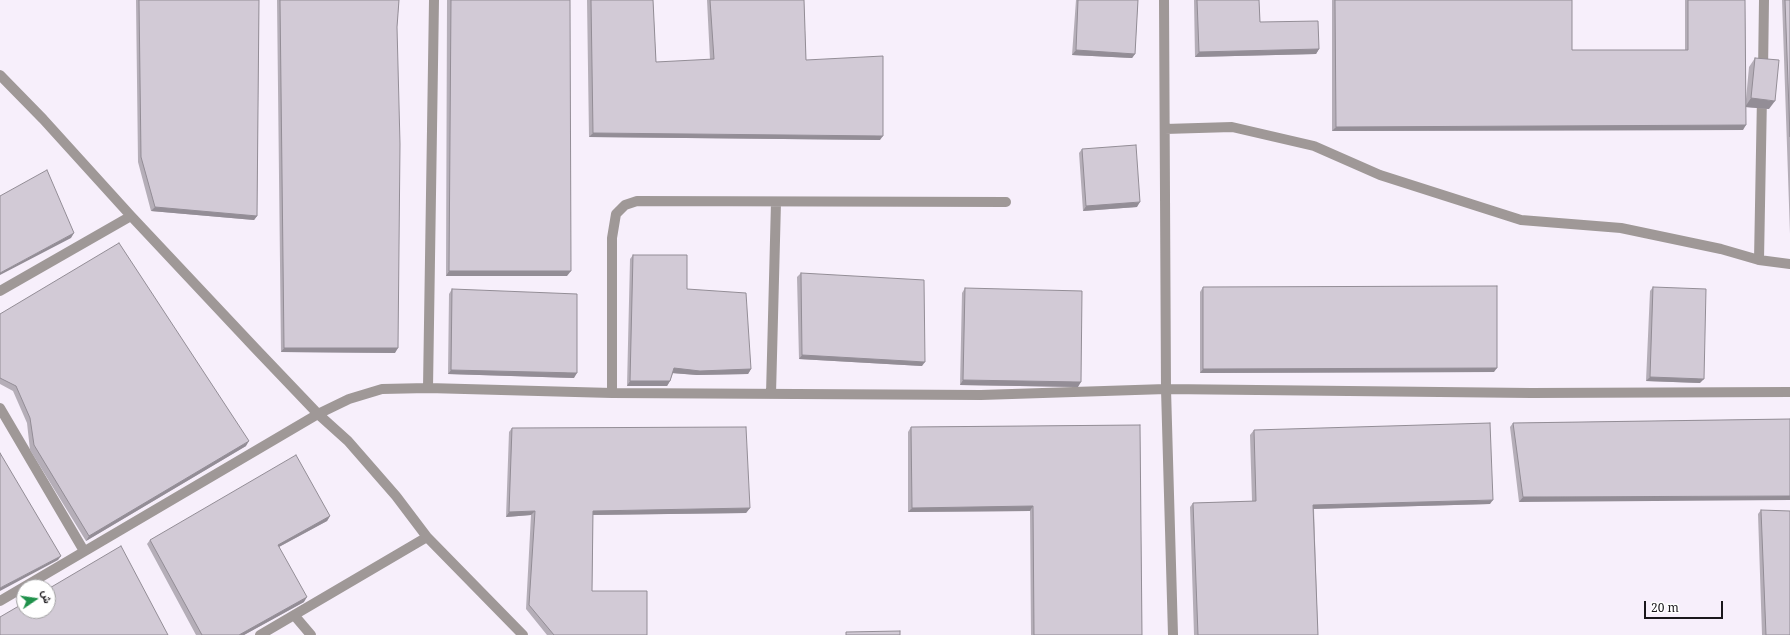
<!DOCTYPE html>
<meta charset="utf-8">
<style>
body{margin:0}
#map{position:relative;width:1790px;height:635px;overflow:hidden;background:#f7effb;font-family:"Noto Serif",Vazirmatn,serif}
canvas{display:block}
.north{position:absolute;left:16px;top:579px;width:40px;height:40px;box-sizing:border-box;background:#fff;border:1px solid #a3a2a4;border-radius:50%;rotate:77deg;font-size:11px;font-weight:700;line-height:16px;text-align:center;color:#1a171b}
.north::after{content:'';display:block;margin:auto;width:14px;height:18px;background:#1f914b;clip-path:polygon(50% 0,100% 100%,50% 72%,0 100%)}
.scale{position:absolute;left:1644px;top:601px;width:79px;height:18px;box-sizing:border-box;border:2px solid #1a171b;border-top:0;padding-left:5px;font-size:12px;line-height:14px;white-space:nowrap;color:#1a171b;-webkit-text-stroke:3px #fff;paint-order:stroke}
</style>
<div id="map">
<canvas width="1790" height="635"></canvas>
<div class="north">ش</div>
<div class="scale">20 m</div>
</div>
<script>
const g = document.querySelector('canvas').getContext('2d');
g.lineJoin = 'round';
const poly = rows => new Path2D(rows.map(r => 'M' + r).join(''));
function strokePath(path, color, width, dash) { g.strokeStyle = color; g.lineWidth = width; g.lineCap = dash ? 'butt' : 'round'; g.setLineDash(dash || []); g.stroke(path); }
function paint(path, color) { g.fillStyle = color; g.fill(path, 'evenodd'); }
const street = poly([
 [1164,0,1166,389,1173,635],
 [1763,72,1764,0],
 [0,75,43,119,131,216,255,348,318,414,348,441,396,496,427,537,523,635],
 [1165,129,1232,127,1314,146,1380,175,1521,220,1621,228,1721,249,1759,260,1790,264],
 [1759,260,1762,96],
 [0,291,131,216],
 [428,388,434,0],
 [612,393,612,238,616,214,625,205,637,201,1006,202],
 [771,394,776,202],
 [0,408,84,551],
 [0,601,318,414,349,399,382,389,428,388,612,393,981,395,1166,389,1531,393,1790,392],
 [294,615,311,635],
 [260,635,427,537]
]);
const wall = poly([
 [136,0,259,0,257,216,254,220,151,211,138,162],
 [277,0,399,0,397,27,395,353,281,352],
 [447,0,570,0,567,276,446,276],
 [587,0,653,0,656,62,710,60,707,0,804,0,806,60,880,140,589,137],
 [1076,0,1138,0,1135,54,1132,58,1072,55],
 [1194,0,1259,0,1260,22,1319,49,1316,54,1195,57],
 [1332,0,1572,0,1572,50,1685,50,1685,0,1745,0,1746,99,1749,67,1755,58,1769,109,1746,107,1743,130,1332,131],
 [1782,0,1790,0,1790,234],
 [1082,149,1137,207,1083,211,1079,153],
 [633,255,687,289,751,369,748,374,697,375,673,373,670,381,667,386,627,386,630,259],
 [801,273,922,366,799,359,797,277],
 [1203,287,1494,372,1200,373,1200,292],
 [1653,287,1700,383,1646,381,1650,291],
 [965,288,1078,387,960,385,962,293],
 [452,289,574,378,448,374,449,294],
 [0,314,246,446,86,541,30,450,27,423,13,391,0,384],
 [1790,419,1519,502,1510,427,1513,423],
 [1140,425,1142,635,1031,635,1030,511,908,512,908,432,911,427],
 [512,428,750,508,746,513,593,515,592,591,647,635,547,635,526,609,531,515,506,517,509,432],
 [1254,430,1490,504,1314,509,1318,635,1194,635,1190,507,1193,503,1252,501,1250,435],
 [1761,510,1790,635,1762,635,1758,514],
 [330,516,327,521,279,547,304,602,244,635,196,635,147,544,150,540]
]);
const shadedWall = poly([
 [1319,49,1316,54,1195,57,1199,52],
 [1076,50,1135,54,1132,58,1072,55],
 [1751,98,1775,101,1769,109,1745,107],
 [1746,125,1743,130,1332,131,1336,127],
 [593,133,883,136,880,140,589,137],
 [1140,202,1137,207,1083,211,1086,206],
 [155,207,257,216,254,220,151,211],
 [74,233,71,238,0,275,0,273],
 [449,271,571,271,567,276,446,276],
 [284,348,398,348,395,353,281,352],
 [802,355,925,362,922,366,799,359],
 [674,368,751,369,748,374,697,375,671,373],
 [1497,368,1494,372,1200,373,1203,369],
 [451,370,577,373,574,378,448,374],
 [1650,377,1704,379,1700,383,1646,381],
 [963,380,1081,382,1078,387,960,385],
 [630,381,670,381,667,386,627,386],
 [249,441,246,446,86,541,89,536],
 [1790,496,1790,500,1519,502,1523,497],
 [1493,500,1490,504,1310,509,1313,505],
 [1033,506,1030,511,908,512,912,508],
 [750,508,746,513,589,515,593,511],
 [535,511,531,515,506,517,509,512],
 [330,516,327,521,275,549,278,545],
 [61,556,58,560,0,591,0,588],
 [307,597,304,602,244,635,239,635]
]);
const building = poly([
 [139,0,259,0,257,216,155,207,141,157,139,0],
 [280,0,399,0,397,27,400,144,398,348,284,348,280,0],
 [451,0,570,0,571,271,449,271,451,0],
 [591,0,653,0,656,62,714,59,710,0,804,0,806,60,883,56,883,136,593,133,591,0],
 [1078,0,1138,0,1135,54,1076,50,1078,0],
 [1197,0,1259,0,1260,22,1318,21,1319,49,1199,52,1197,0],
 [1335,0,1572,0,1572,50,1688,50,1688,0,1745,0,1746,125,1336,127,1335,0],
 [1785,0,1790,0,1790,137,1785,0],
 [1755,58,1779,60,1775,101,1751,98,1755,58],
 [1136,145,1140,202,1086,206,1082,149,1136,145],
 [47,170,74,233,0,273,0,196,47,170],
 [119,243,249,441,89,536,34,445,30,418,16,386,0,378,0,314,119,243],
 [633,255,687,255,687,289,746,293,751,369,700,371,674,368,670,381,630,381,633,255],
 [801,273,924,280,925,362,802,355,801,273],
 [1497,286,1497,368,1203,369,1203,287,1497,286],
 [1653,287,1706,289,1704,379,1650,377,1653,287],
 [965,288,1082,291,1081,382,963,380,965,288],
 [452,289,577,294,577,373,451,370,452,289],
 [1790,419,1790,496,1523,497,1513,423,1790,419],
 [1490,423,1493,500,1313,505,1318,635,1198,635,1193,503,1256,501,1254,430,1490,423],
 [1140,425,1142,635,1034,635,1033,506,912,508,911,427,1140,425],
 [746,427,750,508,593,511,592,591,647,591,647,635,554,635,529,605,535,511,509,512,512,428,746,427],
 [0,453,61,556,0,588,0,453],
 [296,455,330,516,278,545,307,597,239,635,202,635,150,540,296,455],
 [1761,510,1790,511,1790,635,1766,635,1761,510],
 [121,546,168,635,0,635,0,617,24,603,24,611,48,611,48,589,121,546],
 [900,631,900,635,846,635,846,632,900,631]
]);
strokePath(street, '#9f9897', 10);
paint(wall, '#b5aeb8');
paint(shadedWall, '#938d96');
paint(building, '#d2cad6');
strokePath(building, '#938d96', 1);
</script>
